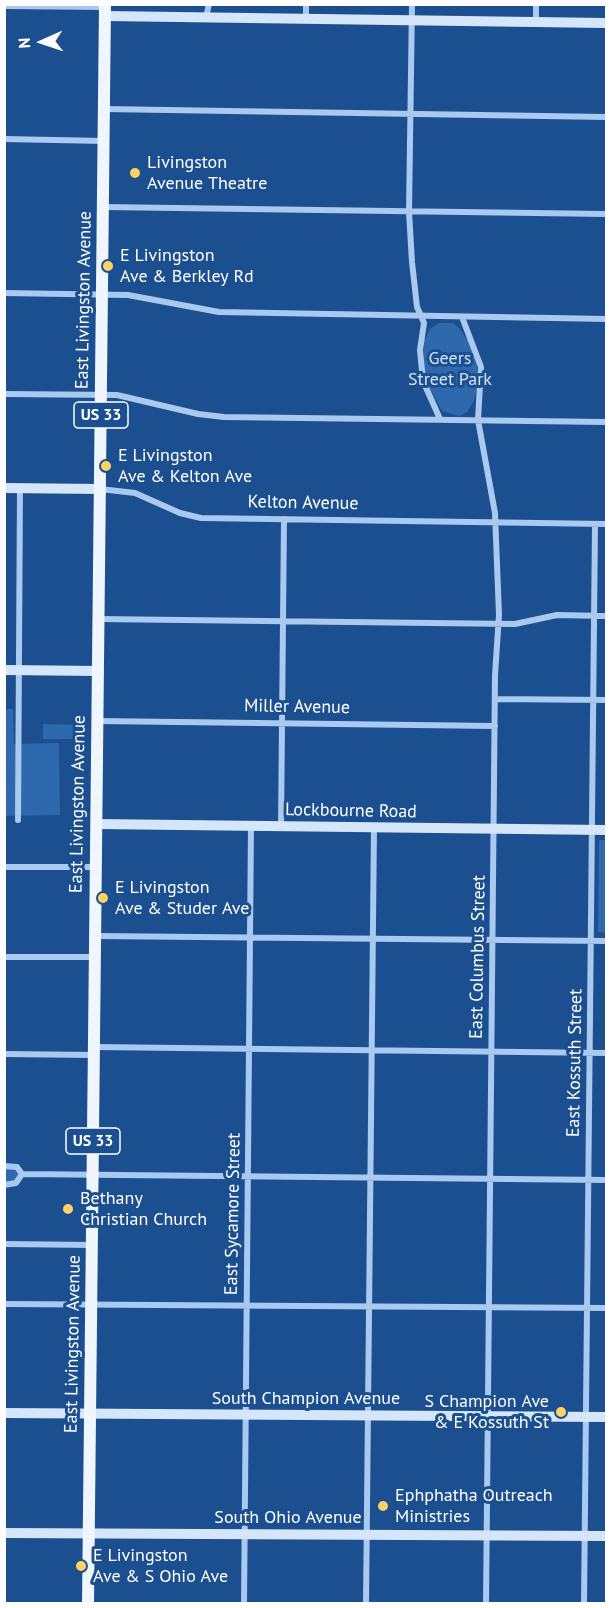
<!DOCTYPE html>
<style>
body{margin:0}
#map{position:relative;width:611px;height:1608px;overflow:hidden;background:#1b4f8f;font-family:"PT Sans",sans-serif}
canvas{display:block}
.frame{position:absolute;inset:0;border:6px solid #fff;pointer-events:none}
.north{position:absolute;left:12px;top:12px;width:60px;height:60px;-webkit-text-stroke:4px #1b4f8f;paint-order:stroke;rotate:267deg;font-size:16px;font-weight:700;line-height:24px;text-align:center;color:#fff}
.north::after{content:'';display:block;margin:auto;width:21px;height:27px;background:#fff;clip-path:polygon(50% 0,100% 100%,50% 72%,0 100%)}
</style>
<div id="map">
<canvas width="611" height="1608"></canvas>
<div class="frame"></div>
<div class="north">N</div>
</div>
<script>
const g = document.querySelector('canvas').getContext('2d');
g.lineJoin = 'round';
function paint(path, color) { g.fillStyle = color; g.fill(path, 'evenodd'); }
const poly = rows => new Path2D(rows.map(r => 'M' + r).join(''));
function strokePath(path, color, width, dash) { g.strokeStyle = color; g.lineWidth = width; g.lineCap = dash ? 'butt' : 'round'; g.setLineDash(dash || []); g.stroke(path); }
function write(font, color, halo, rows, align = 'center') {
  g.font = font + ' "PT Sans",sans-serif'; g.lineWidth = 6; g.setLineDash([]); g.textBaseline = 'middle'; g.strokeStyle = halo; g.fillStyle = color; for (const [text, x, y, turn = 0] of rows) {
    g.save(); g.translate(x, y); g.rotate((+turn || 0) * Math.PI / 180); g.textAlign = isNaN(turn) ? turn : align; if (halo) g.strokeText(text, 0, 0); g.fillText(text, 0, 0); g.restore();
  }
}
const green = poly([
 [439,323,453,323,459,328,469,342,477,362,477,389,474,401,467,412,459,416,442,411,424,377,424,341,430,329],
 [4,709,13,709,14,744,59,743,60,815,5,816],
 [43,724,87,725,86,739,43,739],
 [599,840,606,840,606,933,598,932],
 [5,1167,14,1167,22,1174,16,1183,5,1184]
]);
const street = poly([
 [412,4,409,212,412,262,417,307,424,323,420,350,423,381,440,419],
 [4,6,105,7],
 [206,17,209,4],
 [306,18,306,4],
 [536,22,536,4],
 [104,109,606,117],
 [4,139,104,141],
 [103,207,606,214],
 [4,293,128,295,219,312,606,319],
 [462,317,481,367,478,420,495,513,499,615,495,675,486,1604],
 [4,394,117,395,198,414,224,417,606,422],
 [100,489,135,493,180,513,201,518,606,524],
 [98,619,515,624,557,615,606,616],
 [496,699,606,700],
 [98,721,495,726],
 [18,820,20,488],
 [281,826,284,519],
 [4,867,95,867],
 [96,936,606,941],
 [4,957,95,957],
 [94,1047,606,1053],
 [4,1054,94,1055],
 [4,1166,17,1167,22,1174,606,1180],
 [4,1185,16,1183,22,1174],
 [4,1244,92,1245],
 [4,1304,606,1308],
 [244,1604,251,826],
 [366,1604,374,827],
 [584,1604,595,524]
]);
const secondary = poly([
 [105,16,606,23],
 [4,488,100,489],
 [4,670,98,671],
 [96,824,606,830],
 [4,1413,606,1417],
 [4,1533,606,1536]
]);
const primary = poly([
 [88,1604,105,4]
]);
const markers = [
 [135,173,6,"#ffd166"],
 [108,266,6,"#ffd166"],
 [106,466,6,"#ffd166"],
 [103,898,6,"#ffd166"],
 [68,1209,6,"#ffd166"],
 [561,1412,6,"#ffd166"],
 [383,1506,6,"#ffd166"],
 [81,1566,6,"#ffd166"]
];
const shields = [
 [101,415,54],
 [93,1141,54]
];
const shieldNames = [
 ["US 33",101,415],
 ["US 33",93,1141]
];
const poiNames = [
 ["Livingston",147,163],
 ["Avenue Theatre",147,184],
 ["E Livingston",120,256],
 ["Ave & Berkley Rd",120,277],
 ["E Livingston",118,456],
 ["Ave & Kelton Ave",118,477],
 ["E Livingston",115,888],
 ["Ave & Studer Ave",115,909],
 ["Bethany",80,1199],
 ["Christian Church",80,1220],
 ["S Champion Ave",549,1402,"right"],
 ["& E Kossuth St",549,1423,"right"],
 ["Ephphatha Outreach",395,1496],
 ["Ministries",395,1517],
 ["E Livingston",93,1556],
 ["Ave & S Ohio Ave",93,1577]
];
const streetNames = [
 ["East Livingston Avenue",84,300,-89],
 ["Kelton Avenue",303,503,1],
 ["Miller Avenue",297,707,1],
 ["East Livingston Avenue",78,804,-89],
 ["Lockbourne Road",351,811,1],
 ["East Columbus Street",478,957,-89],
 ["East Kossuth Street",575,1063,-89],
 ["East Sycamore Street",233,1214,-89],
 ["East Livingston Avenue",73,1344,-89],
 ["South Champion Avenue",306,1399],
 ["South Ohio Avenue",288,1518]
];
const parkNames = [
 ["Geers",450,359],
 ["Street Park",450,380]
];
paint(green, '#2e69ad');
strokePath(street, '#a9c9ee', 6);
strokePath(secondary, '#d6e6fa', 10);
strokePath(primary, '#f0f6ff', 12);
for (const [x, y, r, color] of markers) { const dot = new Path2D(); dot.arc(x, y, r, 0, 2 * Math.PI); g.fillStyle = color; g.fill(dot); strokePath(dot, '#1b4f8f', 2); }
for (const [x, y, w] of shields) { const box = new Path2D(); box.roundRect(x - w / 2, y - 13, w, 26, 4.5); g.fillStyle = '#1b4f8f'; g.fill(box); strokePath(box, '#fff', 1.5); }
write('bold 16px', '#fff', null, shieldNames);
write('18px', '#fff', '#1b4f8f', poiNames, 'left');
write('18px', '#fff', '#1b4f8f', streetNames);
write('18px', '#cfe3fa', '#1b4f8f', parkNames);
</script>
